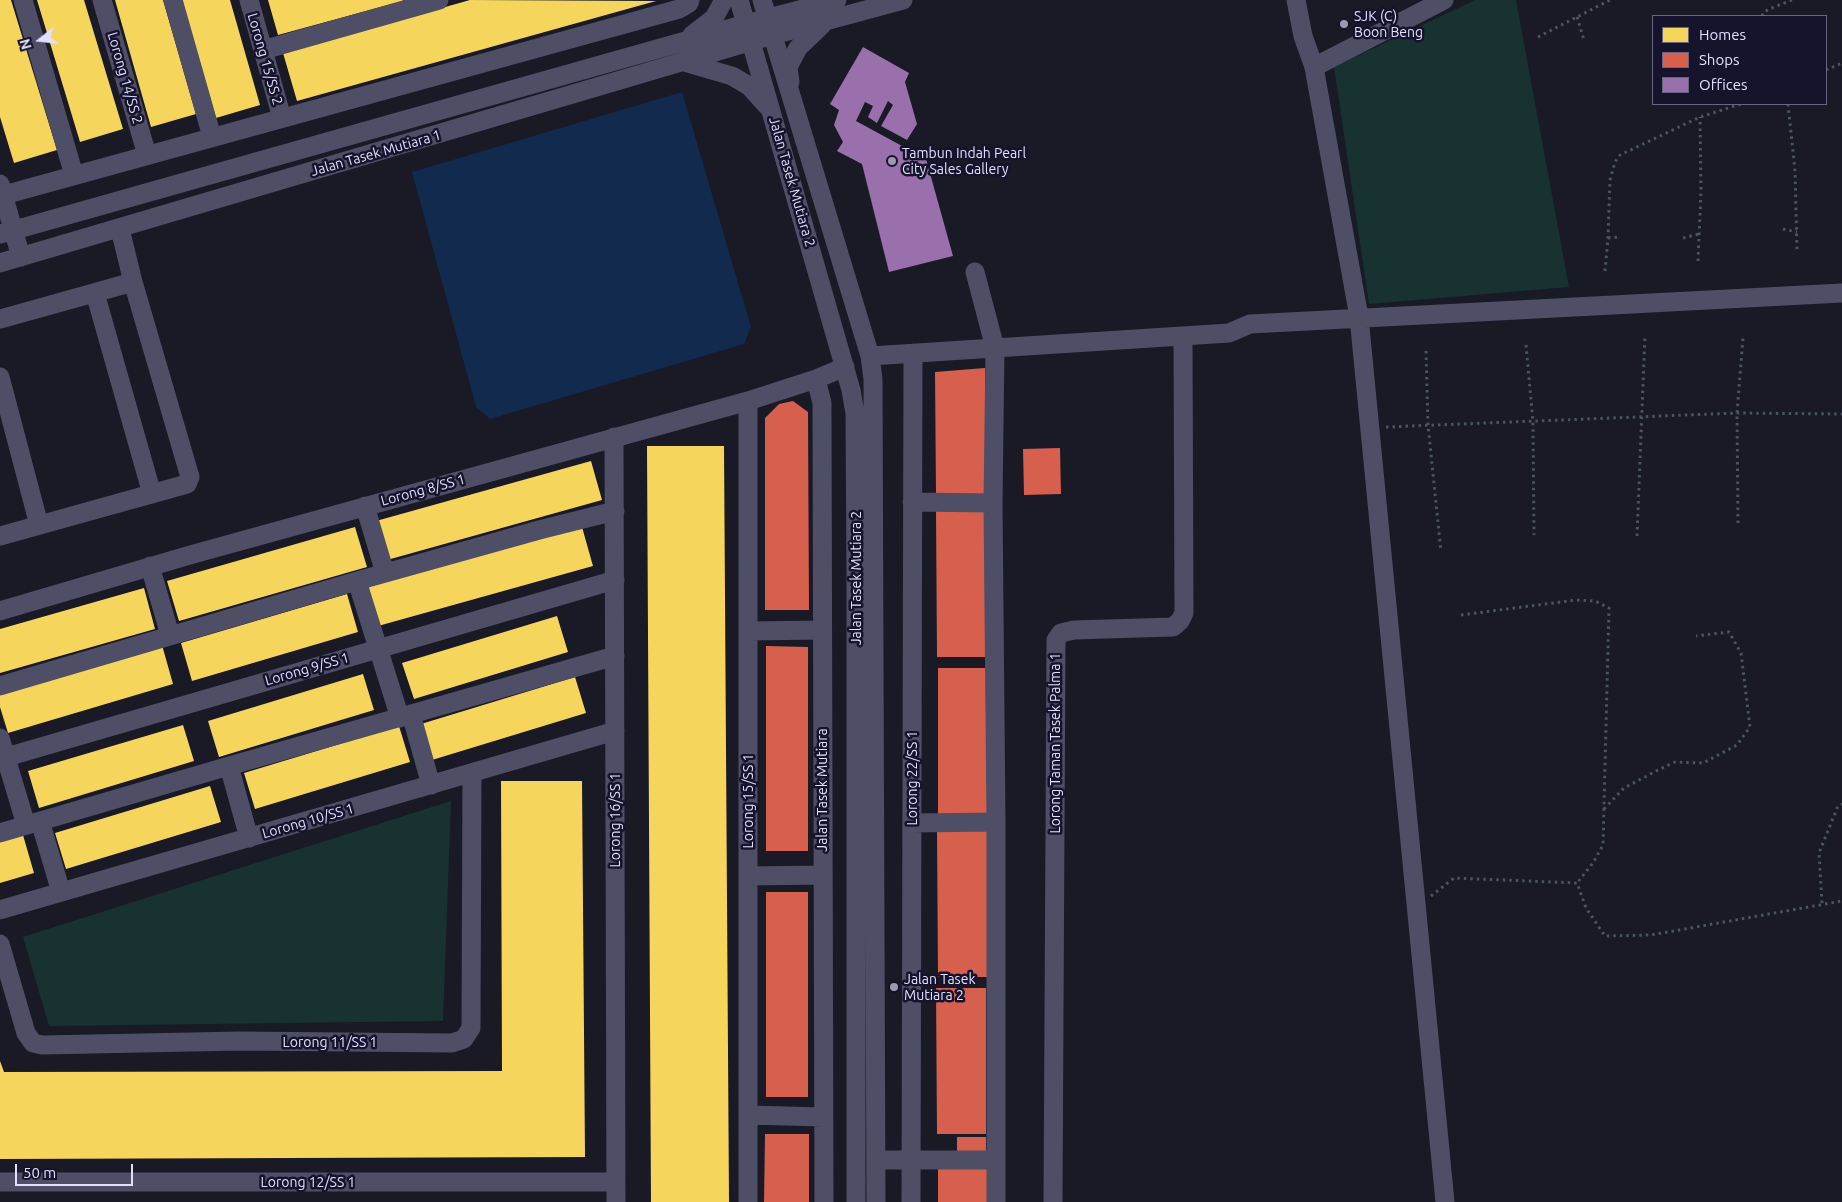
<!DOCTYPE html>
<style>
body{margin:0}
#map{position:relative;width:1842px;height:1202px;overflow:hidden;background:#1a1926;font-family:Ubuntu,sans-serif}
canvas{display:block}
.legend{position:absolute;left:1652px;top:15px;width:175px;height:90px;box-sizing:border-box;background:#16132c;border:1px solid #676580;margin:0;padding:6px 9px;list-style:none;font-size:15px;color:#e1dffe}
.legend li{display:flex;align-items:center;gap:10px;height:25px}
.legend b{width:25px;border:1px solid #676580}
.north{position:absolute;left:15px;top:15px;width:50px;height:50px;-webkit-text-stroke:4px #16132c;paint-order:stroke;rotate:254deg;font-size:14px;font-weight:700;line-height:20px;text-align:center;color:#e1dffe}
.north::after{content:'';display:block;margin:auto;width:18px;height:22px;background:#e1dffe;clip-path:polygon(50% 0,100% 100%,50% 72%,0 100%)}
.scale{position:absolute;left:15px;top:1164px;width:118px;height:22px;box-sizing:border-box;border:2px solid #e1dffe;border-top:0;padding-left:6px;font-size:15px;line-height:18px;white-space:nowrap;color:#e1dffe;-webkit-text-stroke:4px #16132c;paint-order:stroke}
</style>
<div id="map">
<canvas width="1842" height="1202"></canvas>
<ul class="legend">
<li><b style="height:14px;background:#f6d55c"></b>Homes</li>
<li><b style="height:14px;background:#d6604d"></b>Shops</li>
<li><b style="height:14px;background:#9970ab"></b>Offices</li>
</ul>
<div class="north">N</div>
<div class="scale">50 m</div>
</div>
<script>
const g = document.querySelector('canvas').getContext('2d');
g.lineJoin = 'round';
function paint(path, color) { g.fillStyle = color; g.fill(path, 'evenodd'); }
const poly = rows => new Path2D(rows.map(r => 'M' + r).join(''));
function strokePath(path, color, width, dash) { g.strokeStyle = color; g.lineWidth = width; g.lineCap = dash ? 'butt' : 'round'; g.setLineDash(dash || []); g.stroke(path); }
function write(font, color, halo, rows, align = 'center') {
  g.font = font + ' Ubuntu,sans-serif'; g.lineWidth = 5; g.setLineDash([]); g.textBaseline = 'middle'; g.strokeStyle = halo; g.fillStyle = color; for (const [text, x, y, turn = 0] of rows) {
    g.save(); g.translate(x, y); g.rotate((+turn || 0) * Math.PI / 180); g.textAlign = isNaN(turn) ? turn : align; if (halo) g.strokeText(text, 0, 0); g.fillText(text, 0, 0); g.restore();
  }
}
const green = poly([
 [1475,0,1516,0,1569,287,1369,304,1334,67],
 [451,801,443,1021,49,1026,23,937]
]);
const water = poly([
 [682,92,751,327,744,344,490,419,476,407,412,172]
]);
const homes = poly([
 [0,0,11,0,57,150,14,163,0,117],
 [37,0,84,0,123,129,80,142],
 [115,0,163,0,196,114,151,127],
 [182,0,230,0,260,105,216,118],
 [268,0,403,0,403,1,278,35],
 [470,0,656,1,297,101,283,53],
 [647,446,724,446,729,1202,651,1202],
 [591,461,602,500,387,560,376,521],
 [355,527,367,567,179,621,167,581],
 [582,527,593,566,378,626,367,587],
 [144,588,155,629,0,673,0,629],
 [347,594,358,632,192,681,181,643],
 [557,616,568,652,414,699,402,663],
 [162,645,173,684,8,733,0,707,0,693],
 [363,674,374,710,219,757,208,721],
 [575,677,586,713,432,760,421,724],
 [183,725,194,761,39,808,28,771],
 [399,726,410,762,255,809,244,773],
 [501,781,582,781,585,1157,0,1159,0,1061,4,1072,502,1071],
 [210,786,221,822,66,869,55,833],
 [23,835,34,873,0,883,0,842]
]);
const shops = poly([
 [985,368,985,495,936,495,935,372],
 [793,401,808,412,809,610,765,610,765,418,779,404],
 [1060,448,1061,494,1024,495,1023,449],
 [936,511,986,511,986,657,937,657],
 [766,646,808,647,808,851,766,851],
 [938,668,987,668,987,814,938,814],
 [937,831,987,831,987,977,938,977],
 [766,892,808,892,808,1097,766,1097],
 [936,988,986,988,986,1134,937,1134],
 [765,1134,809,1134,809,1202,764,1202],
 [957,1137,986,1137,986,1152,957,1152],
 [938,1168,987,1168,987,1202,938,1202]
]);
const offices = poly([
 [863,47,909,73,905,82,917,124,907,140,881,126,893,105,888,101,877,123,868,117,873,106,865,102,856,121,926,159,953,256,889,272,862,164,837,151,843,142,834,125,839,110,830,104]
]);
const path = poly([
 [1762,16,1763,13,1769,9,1792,0],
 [1577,17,1584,40],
 [1538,37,1610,0],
 [1826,70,1842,63],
 [1788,104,1795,171,1797,251],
 [1783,229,1797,232],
 [1608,238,1621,237],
 [1683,238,1699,234],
 [1698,261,1701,191,1700,117],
 [1605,271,1608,238,1610,180,1615,162,1620,155,1700,117,1741,104],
 [1526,345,1533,422,1534,535],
 [1426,351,1428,425,1441,552],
 [1386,427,1737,413,1842,414],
 [1738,523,1737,413,1743,338],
 [1637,536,1645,335],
 [1461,615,1576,600,1595,601,1609,608,1603,845,1593,863,1577,883],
 [1604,809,1624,788,1658,770,1675,762,1703,763,1737,745,1750,727,1741,653,1729,632,1696,636],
 [1431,896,1454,878,1577,883,1586,908,1605,936,1651,935,1842,901],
 [1822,903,1819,853,1838,806,1842,804]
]);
const minor = poly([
 [23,0,74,175],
 [102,0,147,155],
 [173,0,212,137],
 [249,0,282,118],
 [739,0,851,390,855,413,856,578,856,1202],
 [762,0,870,356,873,379,876,1202],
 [1296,0,1303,36,1314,67],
 [1444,0,1314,67,1359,317,1445,1202],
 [692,35,714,18,724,0],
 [263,50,439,0],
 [684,62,732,76,749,86,768,107],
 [790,82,788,67,798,48,822,25],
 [0,184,21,257],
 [0,196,679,9,689,3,690,0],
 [0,234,746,24,837,0],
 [0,263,773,35,903,0],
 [975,272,995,348,993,503,996,822,996,1202],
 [95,293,152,494],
 [0,319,133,282],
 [870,356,1229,333,1250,324,1842,293],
 [0,377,39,525],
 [816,379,822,403,824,1202],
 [748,401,748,1202],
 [614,437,616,1202],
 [912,502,993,503],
 [365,506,385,573],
 [0,536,187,484,190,477,133,282,120,229],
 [150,566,170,635],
 [357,581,400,718],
 [0,611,190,555,748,401,816,379,845,367],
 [748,631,822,630],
 [0,686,357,581,539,530,615,511],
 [411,714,431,785],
 [0,738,26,825],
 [0,759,615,580],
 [229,766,249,838],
 [40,821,61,892],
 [912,823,996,822],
 [0,833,229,766,615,656],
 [748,876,823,875],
 [0,910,615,731],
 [0,944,26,1033,33,1043,42,1045,240,1041,452,1043,464,1039,471,1028,472,773],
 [748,1115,823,1117],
 [876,1160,996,1160],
 [0,1182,616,1182],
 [911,1202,913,353],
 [1053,1202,1056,640,1061,633,1074,630,1173,627,1180,621,1184,613,1183,336]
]);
const markers = [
 [1344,24,5,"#9b9ab2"],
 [892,161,5,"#9b9ab2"],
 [894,987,5,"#9b9ab2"]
];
const poiNames = [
 ["SJK (C)",1354,16],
 ["Boon Beng",1354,32],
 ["Tambun Indah Pearl",902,153],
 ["City Sales Gallery",902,169],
 ["Jalan Tasek",904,979],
 ["Mutiara 2",904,995]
];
const streetNames = [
 ["Lorong 15/SS 2",265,59,74],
 ["Lorong 14/SS 2",125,78,74],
 ["Jalan Tasek Mutiara 1",376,153,-16],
 ["Jalan Tasek Mutiara 2",792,182,74],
 ["Lorong 8/SS 1",423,490,-15],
 ["Jalan Tasek Mutiara 2",856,578,-90],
 ["Lorong 9/SS 1",307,669,-16],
 ["Lorong Taman Tasek Palma 1",1055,743,-90],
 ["Lorong 22/SS 1",912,778,-90],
 ["Jalan Tasek Mutiara",822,790,-90],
 ["Lorong 15/SS 1",748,801,-90],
 ["Lorong 16/SS 1",615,820,-90],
 ["Lorong 10/SS 1",308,821,-16],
 ["Lorong 11/SS 1",330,1042],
 ["Lorong 12/SS 1",308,1182]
];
paint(green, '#173231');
paint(water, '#122a4d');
paint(homes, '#f6d55c');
paint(shops, '#d6604d');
paint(offices, '#9970ab');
strokePath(path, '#485562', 3, [2.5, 4]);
strokePath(minor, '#4e4e66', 19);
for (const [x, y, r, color] of markers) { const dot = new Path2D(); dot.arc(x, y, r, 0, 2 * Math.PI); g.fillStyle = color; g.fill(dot); strokePath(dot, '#16132c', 2); }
write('14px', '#e1dffe', '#16132c', poiNames, 'left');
write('14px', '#e1dffe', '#16132c', streetNames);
</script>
